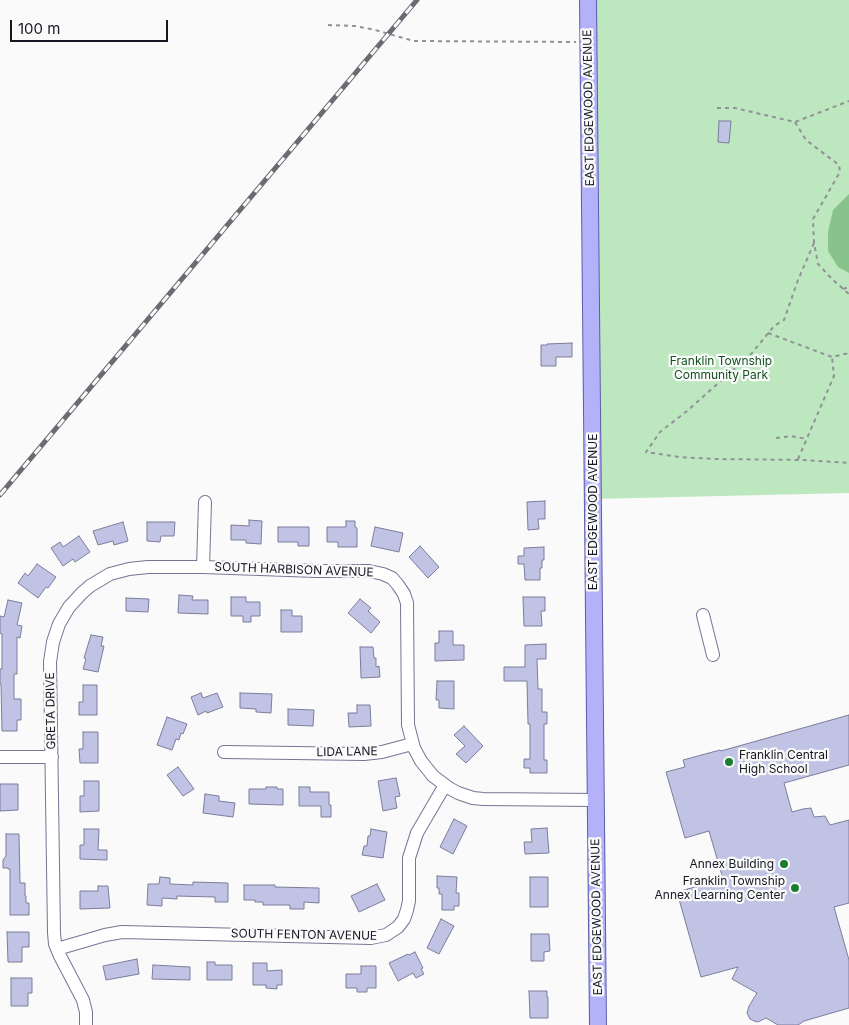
<!DOCTYPE html>
<style>
body{margin:0}
#map{position:relative;width:849px;height:1025px;overflow:hidden;background:#fafafa;font-family:Inter,sans-serif}
canvas{display:block}
.scale{position:absolute;left:10px;top:20px;width:158px;height:22px;box-sizing:border-box;border:2px solid #161723;border-top:0;padding-left:6px;font-size:15px;line-height:18px;white-space:nowrap;color:#161723;-webkit-text-stroke:4px #fafafa;paint-order:stroke}
</style>
<div id="map">
<canvas width="849" height="1025"></canvas>
<div class="scale">100 m</div>
</div>
<script>
const g = document.querySelector('canvas').getContext('2d');
g.lineJoin = 'round';
function paint(path, color) { g.fillStyle = color; g.fill(path, 'evenodd'); }
const poly = rows => new Path2D(rows.map(r => 'M' + r).join(''));
function strokePath(path, color, width, dash) { g.strokeStyle = color; g.lineWidth = width; g.lineCap = dash ? 'butt' : 'round'; g.setLineDash(dash || []); g.stroke(path); }
function write(font, color, halo, rows, align = 'center') {
  g.font = font + ' Inter,sans-serif'; g.lineWidth = 4.5; g.setLineDash([]); g.textBaseline = 'middle'; g.strokeStyle = halo; g.fillStyle = color; for (const [text, x, y, turn = 0] of rows) {
    g.save(); g.translate(x, y); g.rotate((+turn || 0) * Math.PI / 180); g.textAlign = isNaN(turn) ? turn : align; if (halo) g.strokeText(text, 0, 0); g.fillText(text, 0, 0); g.restore();
  }
}
const green = poly([
 [597,0,849,0,849,493,593,499]
]);
const water = poly([
 [849,194,849,273,838,267,828,251,828,232,833,210]
]);
const building = poly([
 [719,121,731,121,729,143,718,142,719,121],
 [572,343,572,357,556,357,556,366,541,366,541,345,547,345,547,344,572,343],
 [545,501,545,519,538,519,539,529,528,530,527,502,545,501],
 [249,520,262,521,261,544,246,543,246,540,231,540,231,525,249,526,249,520],
 [346,521,355,521,355,527,357,528,357,547,338,547,338,542,327,542,327,527,346,527,346,521],
 [123,522,128,541,114,545,113,541,98,545,93,531,123,522],
 [147,522,175,522,174,536,161,536,160,542,147,541,147,522],
 [278,527,309,527,309,546,298,546,298,542,278,542,278,527],
 [375,527,403,533,399,552,371,546,375,527],
 [79,536,90,552,75,562,73,559,63,566,51,548,60,542,63,547,79,536],
 [420,546,439,567,428,578,409,557,420,546],
 [544,547,544,560,542,560,542,568,540,568,540,580,525,580,524,564,518,564,518,556,524,556,524,548,544,547],
 [37,564,56,577,48,588,46,587,38,598,18,583,25,573,28,576,37,564],
 [179,595,193,596,192,600,208,600,208,614,178,613,179,595],
 [231,597,246,597,246,602,260,602,260,616,251,616,251,622,243,622,243,616,231,616,231,597],
 [523,597,545,597,545,611,541,611,542,626,524,626,523,597],
 [126,598,149,599,148,612,126,611,126,598],
 [360,599,371,608,368,611,380,622,371,633,348,613,360,599],
 [8,600,22,603,17,625,22,626,20,638,17,637,17,674,14,674,14,699,21,699,21,720,17,720,17,731,2,731,1,684,0,684,0,669,2,669,2,634,0,633,0,616,4,617,8,600],
 [281,610,292,610,292,616,302,616,302,632,281,632,281,610],
 [439,631,453,631,453,645,464,645,464,660,435,661,435,643,439,643,439,631],
 [91,635,103,637,101,646,104,646,98,672,83,669,86,659,84,658,91,635],
 [546,644,546,659,537,659,538,689,542,689,542,712,547,712,547,724,544,724,544,760,547,760,547,773,530,773,530,768,524,768,524,759,530,759,530,724,528,724,527,681,504,681,504,667,525,667,525,645,546,644],
 [360,647,373,647,374,658,376,658,376,667,379,666,380,677,361,678,360,647],
 [437,681,454,681,454,709,439,708,439,700,436,700,437,681],
 [83,685,97,685,97,715,79,715,79,702,83,702,83,685],
 [201,693,203,698,217,693,223,707,207,713,206,711,198,715,191,697,201,693],
 [240,693,272,694,271,713,256,712,256,709,240,708,240,693],
 [357,705,370,705,371,726,349,727,348,713,357,713,357,705],
 [288,709,314,710,313,726,288,725,288,709],
 [849,715,849,765,784,783,792,812,803,809,811,808,814,817,825,816,830,825,849,820,849,903,834,907,849,960,849,1008,804,1021,798,1025,778,1025,766,1018,758,1022,754,1021,750,1019,747,1013,749,1006,757,993,732,979,738,967,701,977,677,892,723,879,709,831,685,838,666,772,685,767,683,760,720,750,721,751,849,715],
 [167,717,187,724,183,734,181,733,179,740,176,739,172,750,157,745,167,717],
 [464,726,483,746,466,763,456,754,465,746,454,735,464,726],
 [83,732,98,732,98,763,80,763,79,749,83,749,83,732],
 [178,767,194,789,183,796,167,775,178,767],
 [396,778,400,796,395,797,397,808,383,811,378,781,396,778],
 [84,781,99,781,99,811,80,812,80,796,84,796,84,781],
 [0,784,18,784,18,810,0,811,0,784],
 [266,787,277,787,277,789,283,789,283,805,249,804,249,789,266,789,266,787],
 [299,787,310,787,310,792,329,792,329,805,331,805,331,817,321,817,321,806,299,806,299,787],
 [205,794,219,796,219,801,235,803,233,817,203,813,205,794],
 [454,819,467,826,453,854,440,847,454,819],
 [547,828,549,853,525,854,524,842,532,842,531,829,547,828],
 [84,829,99,829,98,850,107,850,107,860,80,859,80,845,84,845,84,829],
 [371,829,387,832,383,858,362,855,364,846,367,846,368,836,370,836,371,829],
 [6,834,19,834,20,883,25,883,25,896,26,896,26,903,29,903,29,915,10,915,10,869,8,869,8,868,3,868,3,860,6,856,6,834],
 [437,876,457,877,456,893,459,893,459,906,454,906,454,910,442,910,442,894,439,894,439,888,437,888,437,876],
 [160,877,170,878,170,884,193,885,193,882,228,883,228,902,215,902,215,897,177,896,177,899,162,898,162,906,147,905,148,884,159,884,160,877],
 [530,877,548,877,548,907,530,907,530,877],
 [377,884,385,900,359,912,351,896,377,884],
 [244,885,275,885,275,887,319,888,319,903,304,902,304,909,290,909,290,905,263,905,263,902,255,902,255,900,244,900,244,885],
 [98,886,108,886,110,908,80,909,80,891,98,891,98,886],
 [441,919,454,926,439,954,427,948,441,919],
 [7,932,29,932,29,947,22,947,22,962,8,962,7,932],
 [531,934,549,934,550,951,544,952,544,961,531,961,531,934],
 [415,952,423,968,421,969,424,974,416,978,413,973,398,981,389,963,408,954,409,955,415,952],
 [137,959,139,974,106,980,103,966,137,959],
 [207,962,215,962,215,965,232,965,232,980,207,980,207,962],
 [253,963,267,963,267,971,282,970,282,985,277,985,277,989,266,988,266,985,253,985,253,963],
 [153,965,190,967,190,980,152,979,153,965],
 [361,966,376,966,376,988,367,988,367,992,357,992,357,988,346,988,346,974,361,974,361,966],
 [11,978,32,978,32,993,28,993,28,1006,11,1006,11,978],
 [529,991,547,991,547,997,548,997,548,1018,530,1018,529,991]
]);
const path = poly([
 [328,25,355,26,375,30,414,41,576,42],
 [717,108,735,108,795,122,849,101],
 [795,122,806,140,839,165,840,172,813,219,814,243,818,264,833,280,849,294],
 [814,243,798,280,784,320,774,326,752,353,687,411,660,432,646,452,679,457,714,459,804,460,849,463],
 [843,289,849,287],
 [768,333,832,357,849,353],
 [776,438,791,436,807,439],
 [798,459,834,376,832,357]
]);
const minor = poly([
 [203,567,205,502],
 [703,615,713,655],
 [224,752,364,754,382,752,412,744],
 [0,757,52,757],
 [57,949,105,935,122,932,371,938,386,935,398,927,404,919,407,910,409,901,409,858,417,833,445,785],
 [86,1025,86,1012,83,1000,60,956,55,944,54,933,50,662,53,642,59,624,69,607,82,593,90,586,110,574,129,569,148,567,203,567,317,571,369,571,383,574,392,578,398,585,404,594,407,603,408,725,414,748,421,761,433,776,449,788,458,793,473,798,483,799,595,800]
]);
const major = poly([
 [588,0,598,1025]
]);
const rail = poly([
 [0,495,417,0]
]);
const markers = [
 [729,762,5,"#1b7d2f"],
 [784,864,5,"#1b7d2f"],
 [795,888,5,"#1b7d2f"]
];
const streetNames = [
 ["EAST EDGEWOOD AVENUE",589,108,-91],
 ["EAST EDGEWOOD AVENUE",593,512,-90],
 ["SOUTH HARBISON AVENUE",294,570,2],
 ["GRETA DRIVE",51,711,-91],
 ["LIDA LANE",347,752,-1],
 ["EAST EDGEWOOD AVENUE",597,917,-91],
 ["SOUTH FENTON AVENUE",304,935,1]
];
const parkNames = [
 ["Franklin Township",721,361],
 ["Community Park",721,375]
];
const poiNames = [
 ["Franklin Central",739,755,"left"],
 ["High School",739,769,"left"],
 ["Annex Building",774,864],
 ["Franklin Township",785,881],
 ["Annex Learning Center",785,895]
];
paint(green, '#bde7bf');
paint(water, '#87c38b');
paint(building, '#c0c3e4');
strokePath(building, '#7b7d9c', 1);
strokePath(minor, '#737694', 14);
strokePath(major, '#5c5bac', 18);
strokePath(path, '#919197', 2, [4, 4]);
strokePath(minor, '#fff', 12);
strokePath(major, '#b3b2f9', 16);
strokePath(rail, '#6b6c73', 5);
strokePath(rail, '#fafafa', 3, [9]);
for (const [x, y, r, color] of markers) { const dot = new Path2D(); dot.arc(x, y, r, 0, 2 * Math.PI); g.fillStyle = color; g.fill(dot); strokePath(dot, '#fafafa', 2); }
write('12px', '#161723', '#fafafa', streetNames);
write('12px', '#12521e', '#fafafa', parkNames);
write('12px', '#161723', '#fafafa', poiNames, 'right');
</script>
